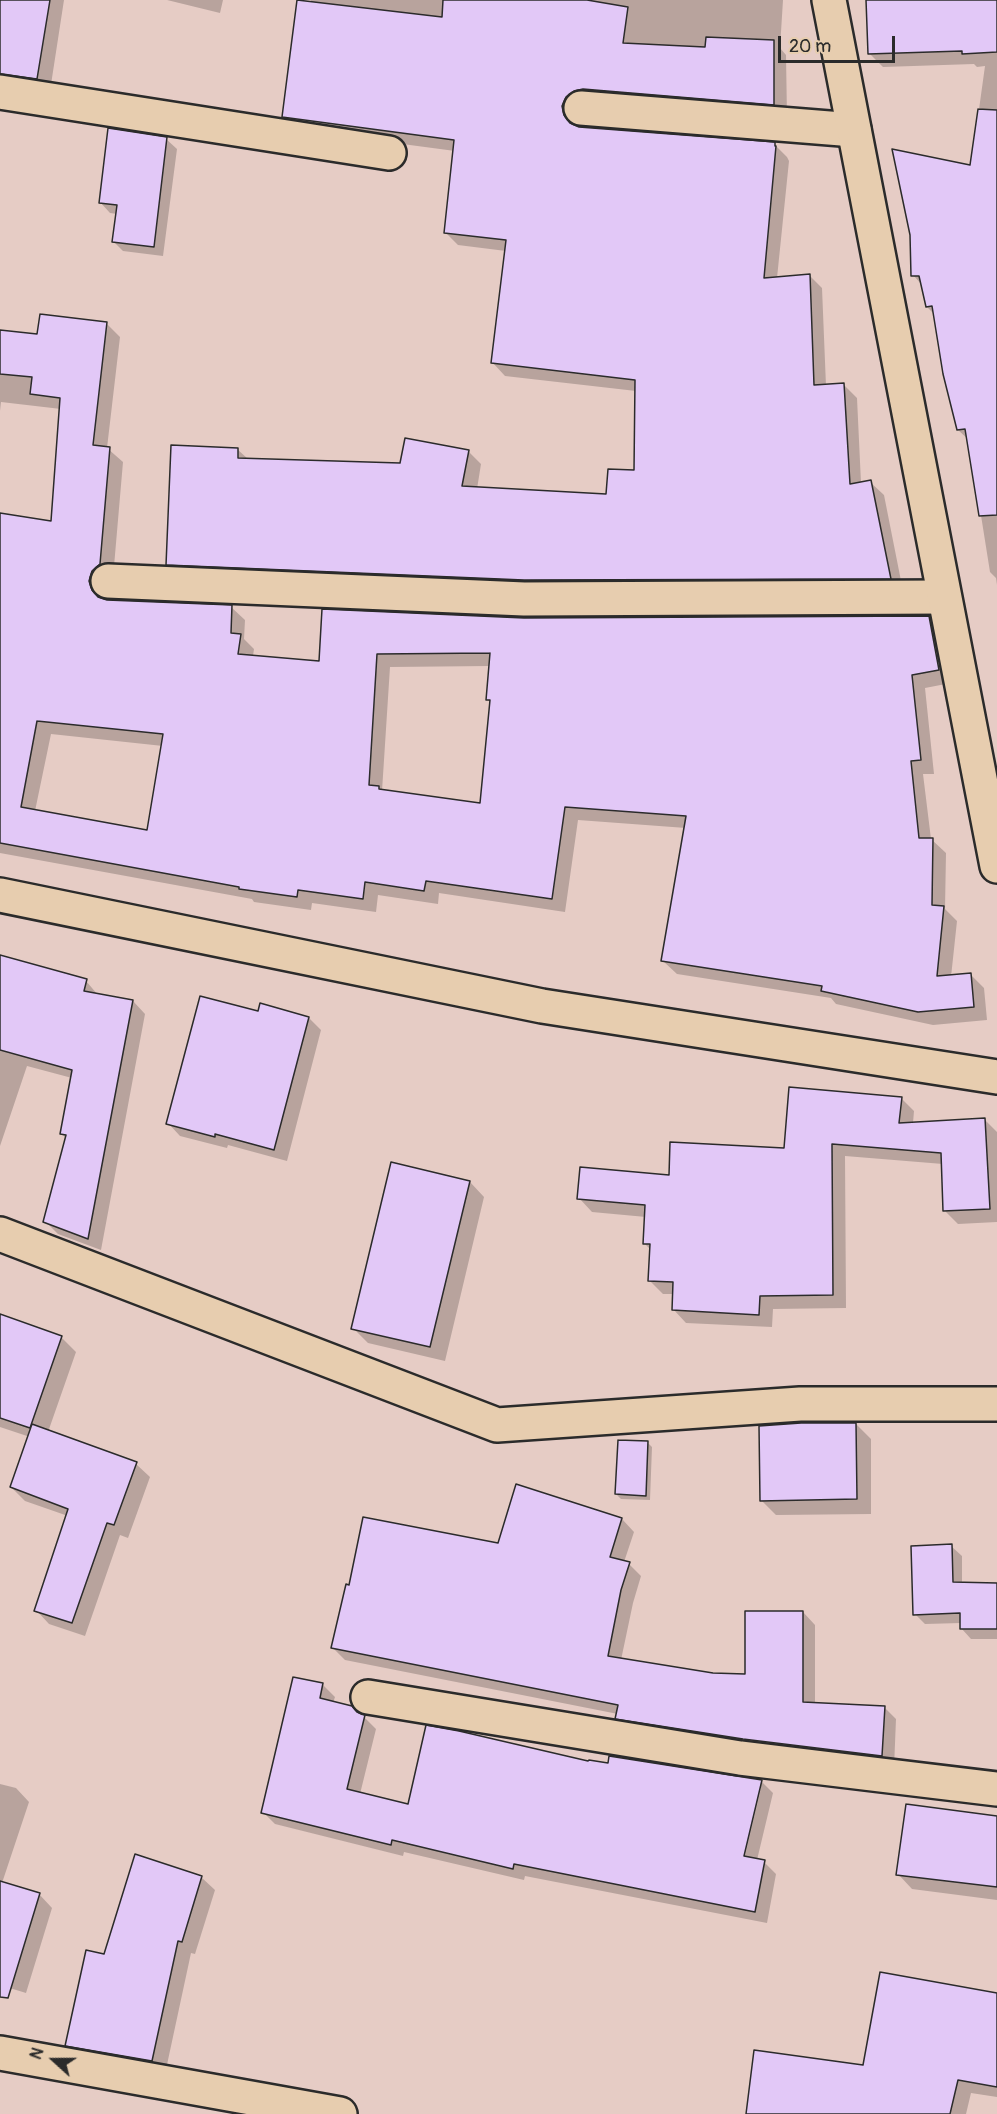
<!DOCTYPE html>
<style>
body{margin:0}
#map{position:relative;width:997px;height:2114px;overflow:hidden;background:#e6ccc5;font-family:Pangolin,sans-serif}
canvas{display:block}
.north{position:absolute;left:24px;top:2030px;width:60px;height:60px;-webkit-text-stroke:4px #e7cdaf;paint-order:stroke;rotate:291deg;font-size:16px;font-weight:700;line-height:24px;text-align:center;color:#2b2b2b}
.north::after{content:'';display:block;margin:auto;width:21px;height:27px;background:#2b2b2b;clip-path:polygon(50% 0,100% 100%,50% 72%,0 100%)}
.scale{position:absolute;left:778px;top:36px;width:117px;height:27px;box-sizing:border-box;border:3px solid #2b2b2b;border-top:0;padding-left:8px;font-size:18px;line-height:21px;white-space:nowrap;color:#2b2b2b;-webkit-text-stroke:4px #e7cdaf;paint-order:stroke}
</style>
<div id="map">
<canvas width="997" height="2114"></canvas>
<div class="north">N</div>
<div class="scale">20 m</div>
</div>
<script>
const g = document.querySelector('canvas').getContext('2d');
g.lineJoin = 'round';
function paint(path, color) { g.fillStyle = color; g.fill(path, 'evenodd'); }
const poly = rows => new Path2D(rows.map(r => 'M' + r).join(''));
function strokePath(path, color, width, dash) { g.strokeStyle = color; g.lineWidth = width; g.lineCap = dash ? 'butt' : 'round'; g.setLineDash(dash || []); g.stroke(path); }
const shadow = poly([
 [0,0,64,0,50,91,0,93],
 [167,0,223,0,220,13],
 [311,0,783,0,780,48,786,55,787,117,575,121,576,127,774,144,787,157,789,161,777,278,809,275,822,288,826,386,844,385,857,398,861,483,870,482,884,495,903,591,180,577,167,564,237,449,248,459,401,464,468,451,481,464,477,489,608,496,635,472,636,391,505,376,492,362,506,251,458,245,445,232,455,151,297,130,284,117],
 [868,0,997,0,997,585,996,578,990,572,969,440,958,430,935,315,927,307,923,286,913,275,971,167,985,66,977,67,974,64,883,67,870,54],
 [166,139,177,149,163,256,123,251,113,241,117,214,110,213,100,202],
 [106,323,120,337,107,448,123,462,113,578,102,594,103,600,231,607,245,620,244,639,254,649,253,656,320,663,524,619,928,617,942,631,951,683,925,688,934,774,923,774,931,839,946,853,945,909,957,921,951,977,971,975,984,988,987,1020,933,1025,836,1004,831,998,677,974,663,961,686,828,578,820,565,912,439,893,438,904,378,895,376,912,312,903,311,910,254,902,252,899,0,853,0,514,52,523,61,409,1,402,0,411,0,332,39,335],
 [490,666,487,699,491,703,481,805,382,791,390,667],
 [51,734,163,746,148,832,35,811],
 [0,955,86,981,98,995,133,1001,145,1014,101,1250,58,1234,45,1221,66,1138,62,1134,72,1078,27,1066,0,1146],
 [259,1013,309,1018,321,1030,287,1161,228,1145,227,1148,180,1136,168,1123],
 [901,1098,914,1111,913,1123,985,1120,997,1132,997,1222,958,1224,945,1211,943,1164,845,1156,846,1308,773,1309,772,1327,686,1323,673,1309,674,1294,663,1294,650,1281,651,1250,644,1243,646,1217,592,1212,579,1198,785,1150],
 [470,1182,484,1197,445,1361,368,1343,353,1328],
 [0,1316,61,1337,76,1352,48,1432,136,1464,150,1477,128,1538,120,1535,85,1636,49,1624,36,1610,68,1516,25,1501,11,1487,30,1437,0,1427],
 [856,1424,871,1439,871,1514,776,1515,761,1500],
 [647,1442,652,1447,650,1500,621,1499,616,1494],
 [622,1519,634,1532,624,1562,629,1564,641,1576,633,1603,621,1660,713,1675,746,1676,803,1612,815,1625,815,1704,884,1707,896,1719,894,1768,629,1731,617,1718,618,1714,345,1660,333,1648,499,1545],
 [951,1546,962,1556,962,1584,997,1584,997,1639,971,1639,961,1628,961,1623,925,1624,915,1614],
 [295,1678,323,1685,335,1697,333,1703,364,1717,376,1729,360,1794,409,1806,590,1763,761,1781,773,1793,757,1860,764,1862,776,1874,767,1923,525,1876,524,1880,404,1852,403,1856,275,1824,263,1812],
 [758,1788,761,1788,743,1864,741,1863],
 [0,1784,16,1788,29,1802,2,1883,39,1894,52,1908,26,1993,0,1985],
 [997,1818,997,1900,912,1889,898,1874],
 [201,1877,215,1890,195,1954,191,1953,165,2074,80,2058,67,2045,105,1956],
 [997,1995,997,2097,971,2093,966,2114,746,2114,747,2108,864,2066]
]);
const building = poly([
 [0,0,50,0,37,79,0,74,0,0],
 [297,0,442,17,443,0,587,0,628,7,623,43,705,47,706,37,774,40,774,105,583,89,574,91,566,97,562,106,564,115,570,123,579,127,775,142,775,146,776,146,764,278,810,274,814,385,844,383,850,484,871,480,891,579,524,580,166,565,171,445,238,448,238,458,400,463,405,438,469,450,462,486,606,494,608,469,634,470,635,380,491,363,506,240,444,233,454,140,282,117,297,0],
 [866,0,997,0,997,52,962,54,962,51,868,54,866,0],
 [978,109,997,110,997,515,979,516,965,429,957,430,943,374,932,306,926,307,919,276,911,276,910,235,892,149,970,165,978,109],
 [108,128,167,137,154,247,112,242,117,205,99,203,108,128],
 [40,314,107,322,93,445,110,447,100,564,92,571,89,581,92,590,98,597,107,600,232,605,231,633,241,634,238,654,319,661,322,609,524,618,929,616,939,670,912,675,921,760,911,761,919,838,933,838,932,905,944,906,937,976,971,973,974,1007,918,1012,821,991,822,986,661,961,686,816,565,807,552,899,426,881,424,891,365,882,363,899,298,890,297,897,239,889,239,887,0,843,0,513,51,521,60,398,30,394,32,377,0,374,0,330,37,334,40,314],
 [490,653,486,700,490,700,480,803,379,789,379,786,369,785,377,654,490,653],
 [37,721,163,734,147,830,21,807,37,721],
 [0,955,87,979,84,991,133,1000,88,1239,43,1222,66,1135,60,1134,72,1070,0,1050,0,955],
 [200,996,258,1011,260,1003,309,1017,274,1150,215,1134,215,1137,166,1124,200,996],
 [789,1087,902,1097,899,1123,985,1118,990,1209,943,1211,941,1153,832,1144,833,1295,760,1296,759,1315,672,1310,673,1282,648,1281,650,1244,643,1244,645,1205,577,1199,580,1167,669,1175,670,1142,784,1148,789,1087],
 [391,1162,470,1181,430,1347,351,1329,391,1162],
 [0,1314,62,1336,30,1428,0,1418,0,1314],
 [801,1423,856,1423,857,1499,760,1501,759,1426,801,1423],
 [32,1424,137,1462,114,1525,107,1523,72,1623,34,1611,68,1509,10,1487,32,1424],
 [618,1440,648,1441,646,1496,615,1494,618,1440],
 [516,1484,622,1518,610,1557,630,1562,621,1590,608,1656,713,1673,745,1674,745,1611,803,1611,803,1702,885,1706,882,1756,743,1739,615,1719,618,1705,331,1648,346,1584,349,1585,363,1517,498,1543,516,1484],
 [952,1544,953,1582,997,1583,997,1629,960,1629,960,1613,913,1615,911,1546,952,1544],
 [293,1677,323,1683,320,1698,352,1706,357,1712,365,1715,347,1789,408,1804,426,1725,459,1731,588,1761,589,1760,608,1763,609,1756,762,1780,744,1856,765,1860,755,1912,514,1864,513,1869,392,1840,391,1845,261,1813,293,1677],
 [906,1804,997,1816,997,1887,896,1875,906,1804],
 [135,1854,202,1876,182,1942,178,1941,152,2061,65,2046,86,1950,104,1954,135,1854],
 [0,1881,40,1893,8,1998,0,1997,0,1881],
 [880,1972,997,1993,997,2087,958,2080,950,2114,746,2114,754,2050,863,2065,880,1972]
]);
const street = poly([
 [0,92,389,153],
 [581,108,854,130],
 [108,581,524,599,944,597],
 [0,895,542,1006,997,1077],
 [0,1234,497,1425,800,1404,997,1404],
 [368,1697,740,1758,997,1789],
 [0,2053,340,2114]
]);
const secondary = poly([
 [829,0,997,866]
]);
paint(shadow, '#0003');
paint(building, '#e2c8f7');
strokePath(building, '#2b2b2b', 1.5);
strokePath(street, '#2b2b2b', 38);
strokePath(secondary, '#2b2b2b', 38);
strokePath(street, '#e7cdaf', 33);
strokePath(secondary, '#e7cdaf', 33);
</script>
